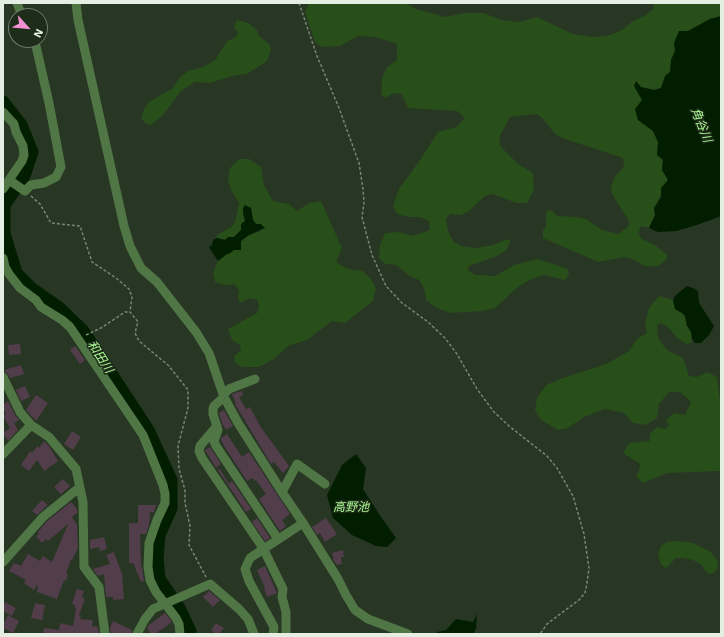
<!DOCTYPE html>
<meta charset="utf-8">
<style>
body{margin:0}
#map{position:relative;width:724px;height:637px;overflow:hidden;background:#283624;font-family:"Work Sans",sans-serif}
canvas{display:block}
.frame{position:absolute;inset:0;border:4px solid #e5eee2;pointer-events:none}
.north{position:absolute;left:8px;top:8px;width:40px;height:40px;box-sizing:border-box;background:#1e2c1a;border:1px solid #6e7a6a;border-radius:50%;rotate:117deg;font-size:11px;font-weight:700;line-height:16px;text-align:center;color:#e5eee2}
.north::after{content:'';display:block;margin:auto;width:14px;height:18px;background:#f391d5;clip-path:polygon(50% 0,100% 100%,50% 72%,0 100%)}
</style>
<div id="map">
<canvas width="724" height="637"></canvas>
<div class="frame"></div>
<div class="north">N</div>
</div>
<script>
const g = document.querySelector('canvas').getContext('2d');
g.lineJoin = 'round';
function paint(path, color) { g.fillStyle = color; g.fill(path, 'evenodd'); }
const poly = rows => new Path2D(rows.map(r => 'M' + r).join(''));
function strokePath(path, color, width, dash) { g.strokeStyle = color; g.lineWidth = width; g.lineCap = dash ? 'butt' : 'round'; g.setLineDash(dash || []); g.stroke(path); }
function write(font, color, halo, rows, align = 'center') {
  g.font = font + ' "Work Sans","Noto Sans JP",sans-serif'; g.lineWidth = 3; g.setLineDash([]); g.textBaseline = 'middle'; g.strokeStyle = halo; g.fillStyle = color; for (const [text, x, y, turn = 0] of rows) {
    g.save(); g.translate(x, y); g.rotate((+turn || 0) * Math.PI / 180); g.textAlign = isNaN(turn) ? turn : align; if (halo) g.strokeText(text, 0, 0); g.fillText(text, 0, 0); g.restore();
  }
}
const green = poly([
 [309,3,406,3,416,9,445,17,465,13,484,13,501,20,520,22,537,17,573,34,593,37,607,36,622,30,633,21,646,15,654,8,653,3,721,3,721,16,710,19,688,31,674,43,675,51,671,60,670,72,665,77,661,88,654,90,641,87,642,100,638,120,653,130,658,142,657,155,663,160,662,170,668,180,661,188,661,196,654,208,655,215,649,228,641,226,638,233,642,239,655,245,667,255,667,259,658,266,645,266,632,259,624,257,598,262,543,238,543,230,546,226,546,213,548,210,552,211,557,216,577,217,586,219,602,230,618,234,628,227,629,221,612,194,611,186,616,175,624,167,623,158,565,139,555,134,544,120,537,114,510,117,499,138,501,147,518,164,533,173,534,190,527,203,516,203,493,194,485,196,469,211,461,215,450,214,446,219,448,231,453,241,461,246,476,248,493,245,507,239,511,241,506,250,497,256,469,266,468,270,475,275,495,276,514,265,538,259,568,269,569,274,565,280,544,275,530,280,518,287,495,308,482,311,450,313,435,307,426,300,424,288,419,280,410,276,396,265,385,264,379,258,380,245,385,233,399,232,413,236,430,230,429,221,420,217,409,217,397,214,393,206,399,189,420,160,438,132,456,127,465,118,457,111,408,108,401,93,392,94,385,98,381,94,382,78,387,67,397,60,397,44,375,37,358,36,340,46,321,47,315,42,305,12],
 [237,20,248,23,257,30,259,36,269,44,271,49,267,61,247,74,232,76,210,83,195,82,180,92,163,115,151,125,146,124,141,118,144,109,149,102,173,88,180,77,188,71,203,67,215,60,227,41,235,38,238,33,234,27],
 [239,159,249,159,261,167,264,185,273,201,289,204,297,211,309,203,321,201,342,248,336,262,348,269,363,271,370,278,376,288,373,301,345,323,332,321,307,340,288,346,274,359,259,367,242,367,235,363,234,356,241,351,240,345,232,340,228,329,257,313,259,306,257,300,250,298,240,303,238,299,239,291,234,284,225,285,215,282,213,273,218,261,227,254,229,254,233,250,241,241,249,235,261,231,253,220,251,208,243,212,245,221,241,230,234,237,225,240,217,238,217,235,231,227,235,222,237,213,239,203,231,190,228,179,230,168],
 [659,296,673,300,675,309,682,313,685,316,687,326,691,332,692,339,691,343,686,344,676,337,669,328,661,323,657,325,658,338,667,350,683,358,689,376,697,377,707,372,717,377,721,408,721,471,667,473,643,483,636,476,639,471,640,464,623,453,629,443,650,441,650,434,657,427,666,429,669,425,666,420,674,413,685,415,691,402,680,392,669,392,659,404,657,418,646,425,633,423,624,413,605,409,584,417,568,428,558,430,541,420,535,410,537,398,546,385,563,378,606,364,629,351,637,339,647,333,645,323,649,308],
 [677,541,693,543,711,552,718,561,717,569,714,573,710,574,705,571,702,565,693,560,683,558,676,558,666,568,661,565,658,554,661,546,667,542]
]);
const water = poly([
 [721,16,721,216,697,225,676,231,658,232,649,228,655,215,654,208,661,197,661,188,668,180,662,170,663,160,657,155,658,142,653,131,638,120,635,109,642,100,634,86,636,81,641,87,654,90,661,88,665,76,670,72,671,60,675,51,674,43,679,31,688,31,710,19],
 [245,205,251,208,253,220,256,224,261,224,265,228,249,235,241,241,241,250,234,250,229,254,227,254,218,261,209,247,212,245,213,240,217,238,225,240,228,237,234,237,241,230,241,224,245,221,243,213,243,208],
 [687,286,693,288,698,291,699,303,714,326,709,335,701,343,695,343,692,339,691,332,687,326,685,316,682,313,675,309,673,300,675,296],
 [356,454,366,468,363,489,379,514,396,538,387,547,376,546,352,535,333,518,327,495,342,465],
 [477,614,476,629,473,634,436,634,437,632,446,630,456,619,473,622]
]);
const river = poly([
 [3,102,21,125,32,152,24,176,4,205,4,233,16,273,32,289,58,307,83,331,148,430,171,480,171,508,159,535,157,558,159,579,179,608,190,631,189,634]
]);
const building = poly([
 [20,344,21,354,9,355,8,345],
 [75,346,85,360,80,364,70,350],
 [21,365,24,374,10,378,5,371,4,370],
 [25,386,30,397,21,401,16,390],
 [242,391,243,395,239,397,246,409,250,407,260,426,289,466,283,473,274,462,271,464,235,404,236,404,232,394],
 [36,395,48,403,36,421,26,410],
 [8,401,15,415,19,420,14,423,18,430,8,441,3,433,10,428,3,416,6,414,3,409,3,405],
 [224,410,233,426,226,430,222,423,219,413],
 [72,431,81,437,73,450,64,444],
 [227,434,242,457,249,452,290,514,282,520,286,526,280,531,259,499,266,494,256,480,255,481,252,478,247,481,226,449,221,440,221,438],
 [44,441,49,446,58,461,44,471,37,460,29,471,21,465,30,451,32,453,37,446,39,448],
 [210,447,221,464,216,468,205,450],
 [220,469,229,484,232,481,251,509,246,512,218,470],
 [63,479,70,486,61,494,54,487],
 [42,500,48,505,37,515,32,511],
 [71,502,77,509,77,513,72,517,77,525,78,548,72,560,71,559,66,574,68,575,66,581,64,580,57,599,37,592,38,586,37,585,34,590,24,583,26,580,9,571,14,563,21,566,28,554,40,561,43,556,52,562,68,524,48,541,46,539,42,543,36,536,39,534,38,532,47,521],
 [138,505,156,505,154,512,150,512,149,525,146,534,140,534,141,567,142,566,144,581,141,582,133,563,129,563,129,523,138,523],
 [257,518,270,538,265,541,252,522],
 [326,518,337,534,325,542,320,533,317,535,312,527],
 [104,537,107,549,100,551,99,547,90,549,90,540],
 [343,550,344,557,341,557,342,564,337,565,334,561,332,553],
 [114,552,122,574,124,599,113,600,113,597,106,597,104,574,98,576,93,569,110,564,106,555],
 [265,566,277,593,267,597,264,589,265,588,257,570],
 [77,589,84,591,82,597,85,599,79,615,81,616,80,619,93,620,92,626,98,627,99,634,43,634,44,628,59,630,60,623,73,626,76,608,74,607,75,605,72,604],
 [209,591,220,600,213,607,203,597],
 [3,601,16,608,12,616,3,611],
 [35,603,45,605,42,620,31,618],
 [165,613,172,622,155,634,151,634,147,628,149,625],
 [8,615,19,621,13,633,3,628,3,625],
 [113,621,132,630,131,634,111,634,110,628],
 [216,623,224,628,219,634,216,634,211,630]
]);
const path = poly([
 [299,3,317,56,339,108,359,163,363,189,364,202,362,217,372,255,386,286,402,303,428,322,445,338,457,354,477,389,494,412,509,426,547,456,557,468,573,496,584,534,589,568,587,583,585,593,579,600,547,624,540,634],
 [31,196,40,204,51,223,80,226,92,262,116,278,129,289,132,297,130,312,138,322,135,333,139,341,169,366,188,390,188,408,178,446,179,469,185,490,185,503,190,526,189,545,206,577],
 [86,335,101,328,125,312,130,312]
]);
const minor = poly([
 [17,3,22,16],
 [76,3,78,20,124,226,130,246,141,268,157,282,196,332,209,353,224,397,238,423,282,492,303,523,338,579,346,595,355,610,368,619,408,634],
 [3,112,14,124,16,132,23,146,24,155,22,161,9,180],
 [3,189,9,180,25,191,31,185,44,183,56,177,61,167,49,103,36,46,33,40],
 [3,258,5,267,9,274,20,288,36,300,41,307,62,320,70,327,143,435,163,485,165,494,165,503,157,520,149,543,148,567,150,580,156,592,176,618,179,624,180,634],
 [3,377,20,412,31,425,49,437,76,469,83,502,84,567,99,587,105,634],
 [223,395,229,389,255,379],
 [224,397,214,406,213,409,213,414,218,430,214,441,216,446,278,539],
 [217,426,200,446,199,451,202,458,263,548,283,589,282,597,286,612,286,634],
 [3,454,31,425],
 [282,492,297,464,325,484],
 [3,562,43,517,80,487],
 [137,634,145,619,153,609,210,584,239,609,248,619,254,634],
 [273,634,274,627,249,581,245,569,250,558,303,523]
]);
const waterNames = [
 ["角谷川",701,125,68],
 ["和田川",100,357,57],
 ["高野池",351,507]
];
paint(green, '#284e1a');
paint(water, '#021e00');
strokePath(river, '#021e00', 13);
paint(building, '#523d4b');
strokePath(path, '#798575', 1.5, [3, 2]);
strokePath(minor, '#517646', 9);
write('italic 12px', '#aaf892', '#1e2c1a', waterNames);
</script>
